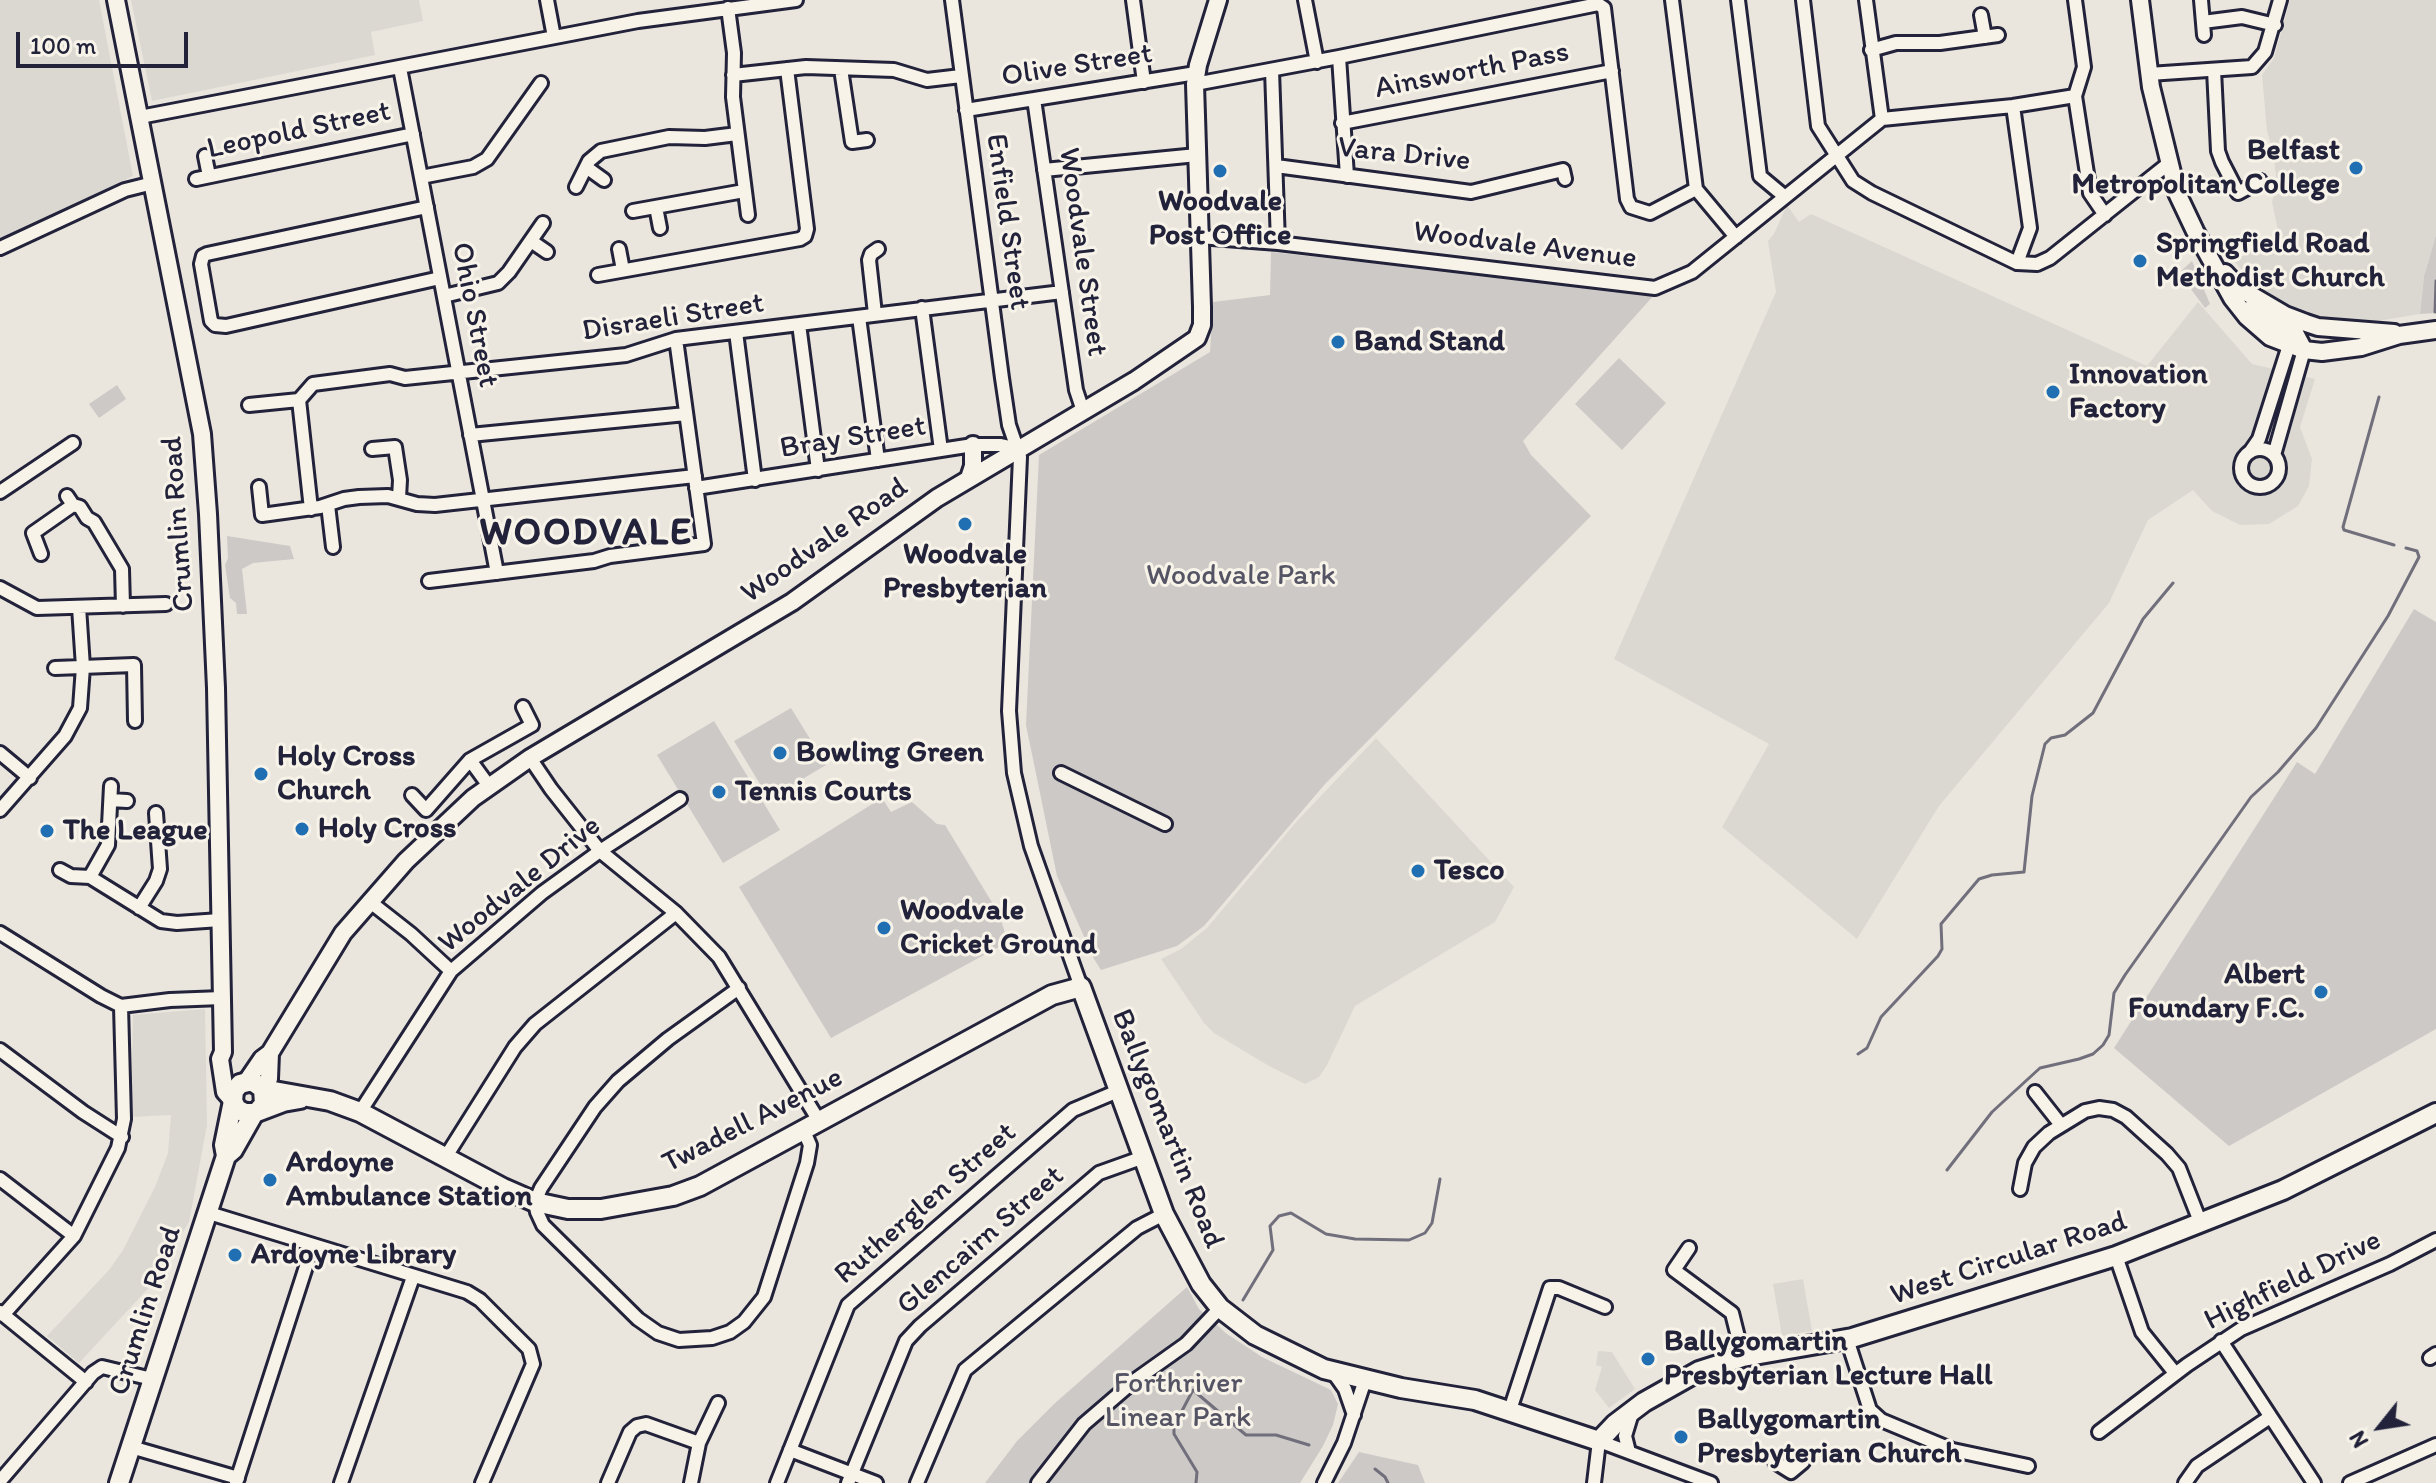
<!DOCTYPE html>
<style>
body{margin:0}
#map{position:relative;width:2436px;height:1483px;overflow:hidden;background:#eae6de;font-family:Itim,sans-serif}
canvas{display:block}
.north{position:absolute;left:2340px;top:1387px;width:80px;height:80px;-webkit-text-stroke:6px #f7f3e8;paint-order:stroke;rotate:240deg;font-size:22px;font-weight:700;line-height:32px;text-align:center;color:#22223b}
.north::after{content:'';display:block;margin:auto;width:28px;height:36px;background:#22223b;clip-path:polygon(50% 0,100% 100%,50% 72%,0 100%)}
.scale{position:absolute;left:16px;top:32px;width:172px;height:36px;box-sizing:border-box;border:4px solid #22223b;border-top:0;padding-left:10px;font-size:24px;line-height:28px;white-space:nowrap;color:#22223b;-webkit-text-stroke:6px #f7f3e8;paint-order:stroke}
</style>
<div id="map">
<canvas width="2436" height="1483"></canvas>
<div class="north">N</div>
<div class="scale">100 m</div>
</div>
<script>
const g = document.querySelector('canvas').getContext('2d');
g.lineJoin = 'round';
function paint(path, color) { g.fillStyle = color; g.fill(path, 'evenodd'); }
const poly = rows => new Path2D(rows.map(r => 'M' + r).join(''));
function strokePath(path, color, width, dash) { g.strokeStyle = color; g.lineWidth = width; g.lineCap = dash ? 'butt' : 'round'; g.setLineDash(dash || []); g.stroke(path); }
function write(font, color, halo, rows, align = 'center') {
  g.font = font + ' Itim,sans-serif'; g.lineWidth = 6; g.setLineDash([]); g.textBaseline = 'middle'; g.strokeStyle = halo; g.fillStyle = color; for (const [text, x, y, turn = 0] of rows) {
    g.save(); g.translate(x, y); g.rotate((+turn || 0) * Math.PI / 180); g.textAlign = isNaN(turn) ? turn : align; if (halo) g.strokeText(text, 0, 0); g.fillText(text, 0, 0); g.restore();
  }
}
const built = poly([
 [0,0,99,0,133,176,0,241],
 [131,0,419,0,423,21,371,32,375,55,152,101],
 [2290,0,2436,0,2436,235,2424,276,2420,314,2378,321,2341,321,2319,317,2291,309,2261,293,2234,261,2279,235,2272,202,2277,184,2273,151,2267,131,2262,75,2274,58],
 [1787,205,1799,222,1811,214,2147,366,2198,302,2252,364,2315,379,2300,427,2312,459,2309,486,2298,506,2269,524,2240,525,2212,511,2193,490,2148,520,2109,603,1939,806,1857,939,1722,827,1769,744,1614,659,1776,292,1768,241,1774,234],
 [1376,738,1514,887,1495,922,1355,1006,1327,1065,1319,1077,1305,1084,1269,1066,1214,1033,1204,1023,1161,959,1181,949,1207,928,1297,821],
 [205,1009,207,1125,189,1222,155,1281,79,1363,47,1336,109,1270,123,1250,155,1187,168,1153,171,1115,131,1117,133,1015],
 [1803,1279,1812,1331,1782,1336,1773,1284],
 [1598,1351,1612,1352,1635,1389,1609,1408,1595,1390,1602,1367,1596,1365]
]);
const green = poly([
 [2436,235,2436,313,2420,314,2424,276],
 [1271,252,1655,294,1523,441,1531,455,1591,516,1325,784,1204,926,1177,946,1101,970,1094,959,1057,876,1026,725,1039,455,1210,352,1213,302,1270,295],
 [2192,261,2210,304,2205,308,2179,273],
 [1619,358,1666,403,1622,450,1575,404],
 [117,385,126,399,99,418,89,404],
 [227,536,290,546,294,559,253,563,242,569,247,614,237,614,236,603,230,598,225,565,228,558],
 [2414,609,2436,622,2436,1029,2229,1146,2114,1048,2297,762,2315,774],
 [791,708,826,765,769,799,734,741],
 [714,721,780,830,723,863,657,755],
 [882,798,891,812,912,802,937,824,945,825,999,914,1008,942,831,1038,739,887],
 [1187,1287,1199,1309,1227,1334,1262,1357,1331,1390,1338,1404,1333,1425,1323,1446,1300,1483,985,1483,1017,1441,1054,1404],
 [1359,1452,1418,1465,1425,1483,1338,1483]
]);
const stream = poly([
 [2435,312,2436,281],
 [2379,397,2343,527,2344,530,2394,545],
 [1858,1054,1867,1048,1881,1017,1938,956,1942,949,1941,924,1979,879,1992,875,2024,872,2032,796,2045,744,2051,738,2065,735,2093,713,2143,619,2173,583],
 [1947,1170,1992,1112,2040,1068,2079,1059,2093,1054,2103,1045,2109,1035,2114,993,2125,975,2251,797,2278,772,2316,728,2388,616,2419,557,2417,551,2406,548],
 [1243,1300,1273,1250,1270,1226,1279,1216,1291,1213,1326,1234,1355,1239,1409,1240,1425,1233,1432,1223,1440,1179],
 [1375,1469,1385,1477,1388,1483],
 [1196,1483,1197,1472,1174,1434,1174,1426,1193,1390,1246,1435,1276,1435,1309,1445]
]);
const minor = poly([
 [547,0,554,37],
 [952,0,1002,378,1009,425,1020,457,1009,711,1014,773,1031,846,1081,987],
 [1133,0,1144,82],
 [1305,0,1317,62],
 [1672,0,1696,189,1736,237],
 [1738,0,1760,176,1784,196],
 [1803,0,1818,126,1853,181,1872,193,2017,263,2037,264,2050,258,2168,164],
 [1866,0,1882,119],
 [2075,0,2084,67,2075,96,2090,193,2105,215],
 [2201,0,2204,35],
 [728,8,734,53,733,97,748,215],
 [1981,15,1985,37],
 [2203,22,2242,17,2275,25],
 [1871,50,1896,43,1940,43,1998,35],
 [1339,57,1347,176],
 [400,68,497,573],
 [841,69,852,142,867,140],
 [1272,70,1278,243],
 [2214,70,2218,151,2222,162,2238,193,2260,181],
 [2149,74,2252,67,2265,52,2280,0],
 [733,75,806,67,894,70,927,80,961,76],
 [1195,84,1339,57,1598,4,1604,8,1627,199,1631,207,1650,213,1696,189],
 [1034,99,1076,390,1083,411],
 [2013,106,2030,228,2017,263],
 [966,110,1196,73],
 [140,117,638,21,796,0],
 [1342,123,1612,71],
 [205,156,209,176],
 [1276,166,1471,192,1563,170,1565,179],
 [586,167,604,180],
 [1044,170,1197,155],
 [421,177,473,167,487,159,541,83],
 [196,179,413,134],
 [576,187,589,161,601,151,669,137,705,138,737,134],
 [427,207,207,254,203,256,201,264,211,321,215,325,226,326,440,278],
 [656,207,660,228],
 [633,211,744,191],
 [1199,237,1278,243,1655,288,1692,272,1882,119,2013,106,2075,96],
 [531,241,547,252],
 [0,248,125,190,153,183],
 [619,249,623,270],
 [598,275,800,239,805,236,807,229,787,69],
 [444,296,498,283,509,272,543,223],
 [922,308,941,450],
 [875,314,869,260,871,254,878,249],
 [859,317,878,460],
 [799,324,818,470],
 [736,332,755,480],
 [299,400,313,384,390,374,405,378,626,355,676,339,1062,292],
 [299,400,311,509],
 [249,405,299,400],
 [470,435,686,414],
 '2241 468a19 19 0 1 1 38 0a19 19 0 1 1-38 0Z',
 [372,449,395,447,400,480,399,498],
 [2250,452,2259,439,2291,339],
 [2274,455,2304,350],
 [259,487,262,515,320,507,344,499,359,497,388,496,417,504,435,505,695,476],
 [696,488,973,445,1001,445,1019,449],
 [0,492,73,443],
 [67,496,73,505,80,507,87,518,94,522,122,569,123,606],
 [328,505,333,547],
 [41,554,33,533,73,505],
 [429,581,594,561,610,556,704,544,676,339],
 [0,588,37,608,166,604],
 [55,668,134,665,135,721],
 [0,753,30,778],
 [530,758,551,789,600,851,676,913,719,957,819,1121],
 [470,760,489,786],
 [1061,773,1165,824],
 [412,795,426,810,470,760,532,725,523,707],
 [111,800,127,801],
 [0,810,65,736,80,708,83,667,79,607],
 [60,870,71,876,90,877,161,921,177,923,220,920],
 [90,877,108,845,111,786],
 [369,901,411,934,451,971],
 [139,908,156,881,160,869,156,813],
 [0,933,101,996,121,1006,170,1000,222,998],
 [739,988,668,1039,618,1081,595,1107,541,1188,535,1202,537,1212,543,1225,638,1319,658,1333,679,1340,712,1338,730,1332,744,1322,764,1297,807,1163,810,1145,803,1129],
 [0,1050,83,1112,122,1137],
 [2035,1092,2061,1125],
 [360,1112,451,971,542,893,600,851,680,799],
 [445,1158,515,1047,535,1024,676,913],
 [0,1179,74,1236],
 [2020,1189,2025,1163,2034,1147,2049,1133,2085,1111,2099,1108,2113,1110,2126,1117,2167,1154,2179,1168,2201,1224],
 [209,1213,467,1292,480,1300,529,1349,533,1364,482,1483],
 [1689,1248,1674,1270,1732,1313,1743,1357],
 [2116,1256,2142,1332,2175,1373],
 [0,1312,86,1382],
 [3,1315,74,1236,118,1148,124,1119,121,1006],
 [1847,1339,1870,1410,1881,1420,1953,1450,2028,1466],
 [2221,1341,2314,1483],
 [2430,1358,2436,1354],
 [1333,1372,1345,1389,1354,1415],
 [1510,1410,1550,1288,1559,1288,1605,1307],
 [2099,1432,2187,1365,2241,1329,2390,1264,2436,1240],
 [131,1447,238,1478],
 [790,1450,876,1483],
 [1629,1452,1625,1436,1632,1413],
 [1775,1462,1791,1472,1803,1462],
 [0,1481,93,1373,102,1367,152,1379],
 [236,1483,313,1245],
 [341,1483,413,1277],
 [608,1483,630,1432,637,1426,646,1424,699,1443],
 [691,1483,699,1443,718,1403],
 [777,1483,848,1305,1073,1110,1118,1091],
 [848,1483,906,1341,920,1326,1099,1173,1141,1158],
 [917,1483,965,1370,1137,1228,1164,1214],
 [1038,1483,1084,1424,1134,1381,1186,1344,1220,1308],
 [1324,1483,1344,1443,1365,1380],
 [1594,1483,1599,1441,1711,1483],
 [2185,1483,2197,1466,2270,1417],
 [2350,1483,2436,1445]
]);
const major = poly([
 [116,0,202,434,208,514,216,688,223,1052,220,1059,225,1092,233,1101],
 [2140,0,2151,87,2177,193,2195,231,2232,298,2247,317,2270,337,2304,350,2322,352,2361,347,2399,335,2436,330],
 [2225,273,2239,288,2285,315,2306,323,2318,327,2394,333],
 [2254,304,2280,327,2295,333,2304,350],
 [969,478,973,466,973,445],
 [247,1081,262,1059,270,1053,343,933,406,861,473,798,530,758,792,602,937,498,1134,381,1197,338,1202,325,1202,307,1195,84,1198,65,1218,0],
 [263,1088,269,1079,270,1053]
]);
const highway = poly([
 [263,1089,330,1101,360,1112,503,1188,535,1202,568,1209,601,1209,673,1196,700,1186,1052,995,1081,987,1164,1214,1201,1284,1220,1308,1255,1335,1324,1369,1401,1388,1475,1400,1599,1441,1615,1424,1644,1402,1699,1371,1743,1357,1852,1338,2116,1256,2283,1190,2436,1113],
 [257,1112,264,1104,263,1089,252,1081,240,1084,234,1091,233,1101,237,1109,245,1113,254,1113,283,1102,300,1099],
 [226,1156,224,1145,233,1101],
 [119,1483,226,1156,233,1150,254,1113]
]);
const markers = [
 [2356,168,8,"#1f6fb2"],
 [1220,171,8,"#1f6fb2"],
 [2140,261,8,"#1f6fb2"],
 [1338,342,8,"#1f6fb2"],
 [2053,392,8,"#1f6fb2"],
 [965,524,8,"#1f6fb2"],
 [780,753,8,"#1f6fb2"],
 [261,774,8,"#1f6fb2"],
 [719,792,8,"#1f6fb2"],
 [302,829,8,"#1f6fb2"],
 [47,831,8,"#1f6fb2"],
 [1418,871,8,"#1f6fb2"],
 [884,928,8,"#1f6fb2"],
 [2321,992,8,"#1f6fb2"],
 [270,1180,8,"#1f6fb2"],
 [235,1255,8,"#1f6fb2"],
 [1648,1359,8,"#1f6fb2"],
 [1681,1437,8,"#1f6fb2"]
];
const streetNames = [
 ["Olive Street",1077,66,-9],
 ["Ainsworth Pass",1472,71,-11],
 ["Leopold Street",299,131,-12],
 ["Vara Drive",1404,155,6],
 ["Enfield Street",1007,222,82],
 ["Woodvale Avenue",1525,246,7],
 ["Woodvale Street",1082,252,82],
 ["Ohio Street",474,315,79],
 ["Disraeli Street",673,318,-9],
 ["Bray Street",853,438,-9],
 ["Crumlin Road",179,524,-94],
 ["Woodvale Road",825,541,-35],
 ["Woodvale Drive",520,885,-39],
 ["Twadell Avenue",753,1121,-27],
 ["Ballygomartin Road",1167,1129,68],
 ["Rutherglen Street",926,1204,-41],
 ["Glencairn Street",981,1241,-41],
 ["West Circular Road",2009,1259,-18],
 ["Highfield Drive",2293,1281,-26],
 ["Crumlin Road",146,1311,-72]
];
const poiNames = [
 ["Belfast",2340,151,"right"],
 ["Metropolitan College",2340,185,"right"],
 ["Woodvale",1220,202,"center"],
 ["Post Office",1220,236,"center"],
 ["Springfield Road",2156,244],
 ["Methodist Church",2156,278],
 ["Band Stand",1354,342],
 ["Innovation",2069,375],
 ["Factory",2069,409],
 ["Woodvale",965,555,"center"],
 ["Presbyterian",965,589,"center"],
 ["Bowling Green",796,753],
 ["Holy Cross",277,757],
 ["Church",277,791],
 ["Tennis Courts",735,792],
 ["Holy Cross",318,829],
 ["The League",63,831],
 ["Tesco",1434,871],
 ["Woodvale",900,911],
 ["Cricket Ground",900,945],
 ["Albert",2305,975,"right"],
 ["Foundary F.C.",2305,1009,"right"],
 ["Ardoyne",286,1163],
 ["Ambulance Station",286,1197],
 ["Ardoyne Library",251,1255],
 ["Ballygomartin",1664,1342],
 ["Presbyterian Lecture Hall",1664,1376],
 ["Ballygomartin",1697,1420],
 ["Presbyterian Church",1697,1454]
];
const parkNames = [
 ["Woodvale Park",1241,576],
 ["Forthriver",1178,1384],
 ["Linear Park",1178,1418]
];
const districtNames = [
 ["WOODVALE",586,534]
];
paint(built, '#dbd8d2');
paint(green, '#cdc9c6');
strokePath(stream, '#716f7b', 3);
strokePath(minor, '#22223b', 18);
strokePath(major, '#22223b', 22);
strokePath(highway, '#22223b', 24);
strokePath(minor, '#f7f3e8', 12);
strokePath(major, '#f7f3e8', 16);
strokePath(highway, '#f7f3e8', 18);
for (const [x, y, r, color] of markers) { const dot = new Path2D(); dot.arc(x, y, r, 0, 2 * Math.PI); g.fillStyle = color; g.fill(dot); strokePath(dot, '#f7f3e8', 3); }
write('30px', '#22223b', '#f7f3e8', streetNames);
write('bold 30px', '#22223b', '#f7f3e8', poiNames, 'left');
write('30px', '#555465', '#f7f3e8', parkNames);
g.letterSpacing = '2px';
write('bold 38px', '#22223b', '#f7f3e8', districtNames);
g.letterSpacing = '0px';
</script>
